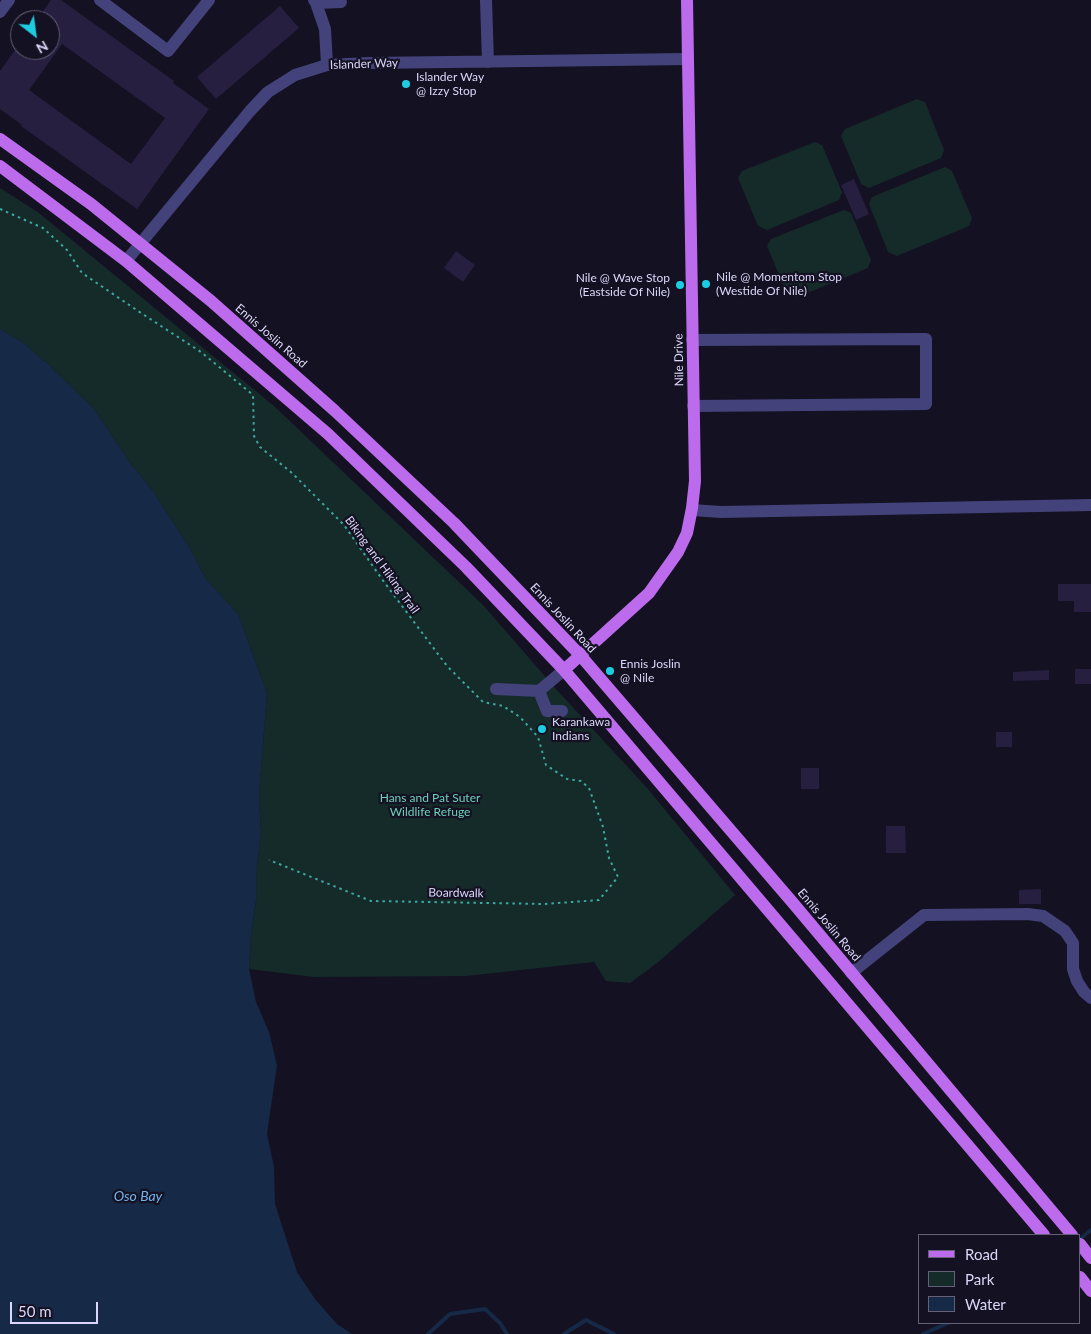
<!DOCTYPE html>
<style>
body{margin:0}
#map{position:relative;width:1091px;height:1334px;overflow:hidden;background:#141122;font-family:Lato,sans-serif}
canvas{display:block}
.legend{position:absolute;left:918px;top:1234px;width:162px;height:90px;box-sizing:border-box;background:#141122;border:1px solid #646078;margin:0;padding:6px 9px;list-style:none;font-size:15px;color:#dbd7fa}
.legend li{display:flex;align-items:center;gap:10px;height:25px}
.legend b{width:25px;border:1px solid #646078}
.north{position:absolute;left:10px;top:10px;width:50px;height:50px;box-sizing:border-box;background:#141122;border:1px solid #646078;border-radius:50%;rotate:150deg;font-size:14px;font-weight:700;line-height:20px;text-align:center;color:#dbd7fa}
.north::after{content:'';display:block;margin:auto;width:18px;height:22px;background:#1dcce0;clip-path:polygon(50% 0,100% 100%,50% 72%,0 100%)}
.scale{position:absolute;left:10px;top:1302px;width:88px;height:22px;box-sizing:border-box;border:2px solid #dbd7fa;border-top:0;padding-left:6px;font-size:15px;line-height:18px;white-space:nowrap;color:#dbd7fa;-webkit-text-stroke:4px #141122;paint-order:stroke}
</style>
<div id="map">
<canvas width="1091" height="1334"></canvas>
<ul class="legend">
<li><b style="height:6px;background:#bc6bec"></b>Road</li>
<li><b style="height:14px;background:#152b2a"></b>Park</li>
<li><b style="height:14px;background:#162946"></b>Water</li>
</ul>
<div class="north">N</div>
<div class="scale">50 m</div>
</div>
<script>
const g = document.querySelector('canvas').getContext('2d');
g.lineJoin = 'round';
function paint(path, color) { g.fillStyle = color; g.fill(path, 'evenodd'); }
const poly = rows => new Path2D(rows.map(r => 'M' + r).join(''));
function strokePath(path, color, width, dash) { g.strokeStyle = color; g.lineWidth = width; g.lineCap = dash ? 'butt' : 'round'; g.setLineDash(dash || []); g.stroke(path); }
function write(font, color, halo, rows, align = 'center') {
  g.font = font + ' Lato,sans-serif'; g.lineWidth = 4.5; g.setLineDash([]); g.textBaseline = 'middle'; g.strokeStyle = halo; g.fillStyle = color; for (const [text, x, y, turn = 0] of rows) {
    g.save(); g.translate(x, y); g.rotate((+turn || 0) * Math.PI / 180); g.textAlign = isNaN(turn) ? turn : align; if (halo) g.strokeText(text, 0, 0); g.fillText(text, 0, 0); g.restore();
  }
}
const green = poly([
 [917,99,925,102,944,150,941,158,869,188,861,184,841,136,845,129],
 [815,142,822,145,842,192,839,200,767,230,758,226,738,178,742,171],
 [945,167,952,171,972,218,969,226,897,256,888,252,869,204,872,197],
 [0,188,39,213,274,406,483,605,556,689,648,789,735,895,657,963,630,983,606,981,594,962,466,976,314,977,249,969,251,935,256,901,257,866,261,832,259,796,267,693,238,614,206,579,189,547,153,491,131,464,95,410,47,363,22,342,0,329],
 [844,210,851,213,871,260,868,268,795,298,787,294,767,246,771,239]
]);
const water = poly([
 [0,329,22,342,47,363,95,410,131,464,153,491,189,547,206,579,238,614,267,693,259,796,261,832,257,866,256,901,251,935,249,969,256,1002,269,1032,277,1065,267,1134,274,1167,275,1204,297,1272,315,1299,337,1324,352,1334,0,1334]
]);
const stream = poly([
 [1080,1239,1091,1230],
 [428,1334,450,1314,485,1309,500,1323,507,1334],
 [564,1334,586,1320,614,1334],
 [923,1334,948,1323]
]);
const building = poly([
 [51,0,61,0,174,81,173,83,209,109,137,209,21,126,22,125,0,109,0,71,15,50,50,50,50,20,37,20],
 [62,44,165,118,131,164,29,90],
 [280,6,299,28,216,99,197,77],
 [854,179,869,214,856,220,841,185],
 [456,251,475,265,463,282,444,268],
 [1058,584,1091,584,1091,612,1074,612,1074,601,1058,601],
 [1075,669,1091,669,1091,684,1075,684],
 [1049,670,1049,680,1013,681,1013,672],
 [996,732,1012,732,1012,747,996,747],
 [801,768,819,768,819,789,801,789],
 [886,826,905,826,906,853,886,853],
 [1041,889,1041,904,1019,904,1019,890]
]);
const path = poly([
 [0,209,43,228,67,250,82,273,141,313,201,352,253,395,254,436,260,447,292,473,344,525,384,582,447,666,483,702,503,706,520,717,538,737,546,765,567,779,581,781,589,788,603,827,609,858,618,877,599,900,545,904,371,901,269,860]
]);
const minor = poly([
 [100,0,168,51,209,0],
 [314,0,316,3,325,29,327,65],
 [486,0,488,62],
 [316,3,341,2],
 [0,12,9,0],
 [126,261,250,111,268,92,295,75,327,65,369,63,688,59],
 [692,340,926,339,926,404,693,406],
 [692,510,721,512,1091,505],
 [496,689,539,691],
 [562,711,547,711,539,691,564,670],
 [851,973,924,915,1028,914,1043,916,1065,931,1073,943,1073,969,1077,981,1084,992,1091,998]
]);
const major = poly([
 [0,139,91,204,211,301,335,411,454,523,580,655,793,903,1072,1235],
 [0,166,126,261,328,434,466,567,564,670,1044,1235],
 [564,670,649,593,678,552,687,533,692,508,695,481,687,0],
 [1080,1244,1091,1258],
 [1080,1277,1091,1291]
]);
const markers = [
 [406,84,5,"#1dcce0"],
 [706,284,5,"#1dcce0"],
 [680,285,5,"#1dcce0"],
 [610,671,5,"#1dcce0"],
 [542,729,5,"#1dcce0"]
];
const streetNames = [
 ["Islander Way",364,64,-2],
 ["Ennis Joslin Road",271,336,41],
 ["Nile Drive",679,360,-91],
 ["Biking and Hiking Trail",382,565,54],
 ["Ennis Joslin Road",563,618,47],
 ["Boardwalk",456,893,1],
 ["Ennis Joslin Road",829,925,50]
];
const poiNames = [
 ["Islander Way",416,77],
 ["@ Izzy Stop",416,91],
 ["Nile @ Momentom Stop",716,277],
 ["(Westide Of Nile)",716,291],
 ["Nile @ Wave Stop",670,278,"right"],
 ["(Eastside Of Nile)",670,292,"right"],
 ["Ennis Joslin",620,664],
 ["@ Nile",620,678],
 ["Karankawa",552,722],
 ["Indians",552,736]
];
const parkNames = [
 ["Hans and Pat Suter",430,798],
 ["Wildlife Refuge",430,812]
];
const waterNames = [
 ["Oso Bay",138,1196]
];
paint(green, '#152b2a');
paint(water, '#162946');
strokePath(stream, '#162946', 4);
paint(building, '#261f40');
strokePath(path, '#3ea7a1', 2, [2.5, 4]);
strokePath(minor, '#44427b', 12);
strokePath(major, '#bc6bec', 12);
for (const [x, y, r, color] of markers) { const dot = new Path2D(); dot.arc(x, y, r, 0, 2 * Math.PI); g.fillStyle = color; g.fill(dot); strokePath(dot, '#141122', 2); }
write('12px', '#dbd7fa', '#141122', streetNames);
write('12px', '#dbd7fa', '#141122', poiNames, 'left');
write('12px', '#6cd1b8', '#141122', parkNames);
write('italic 14px', '#71b3ed', '#141122', waterNames);
</script>
